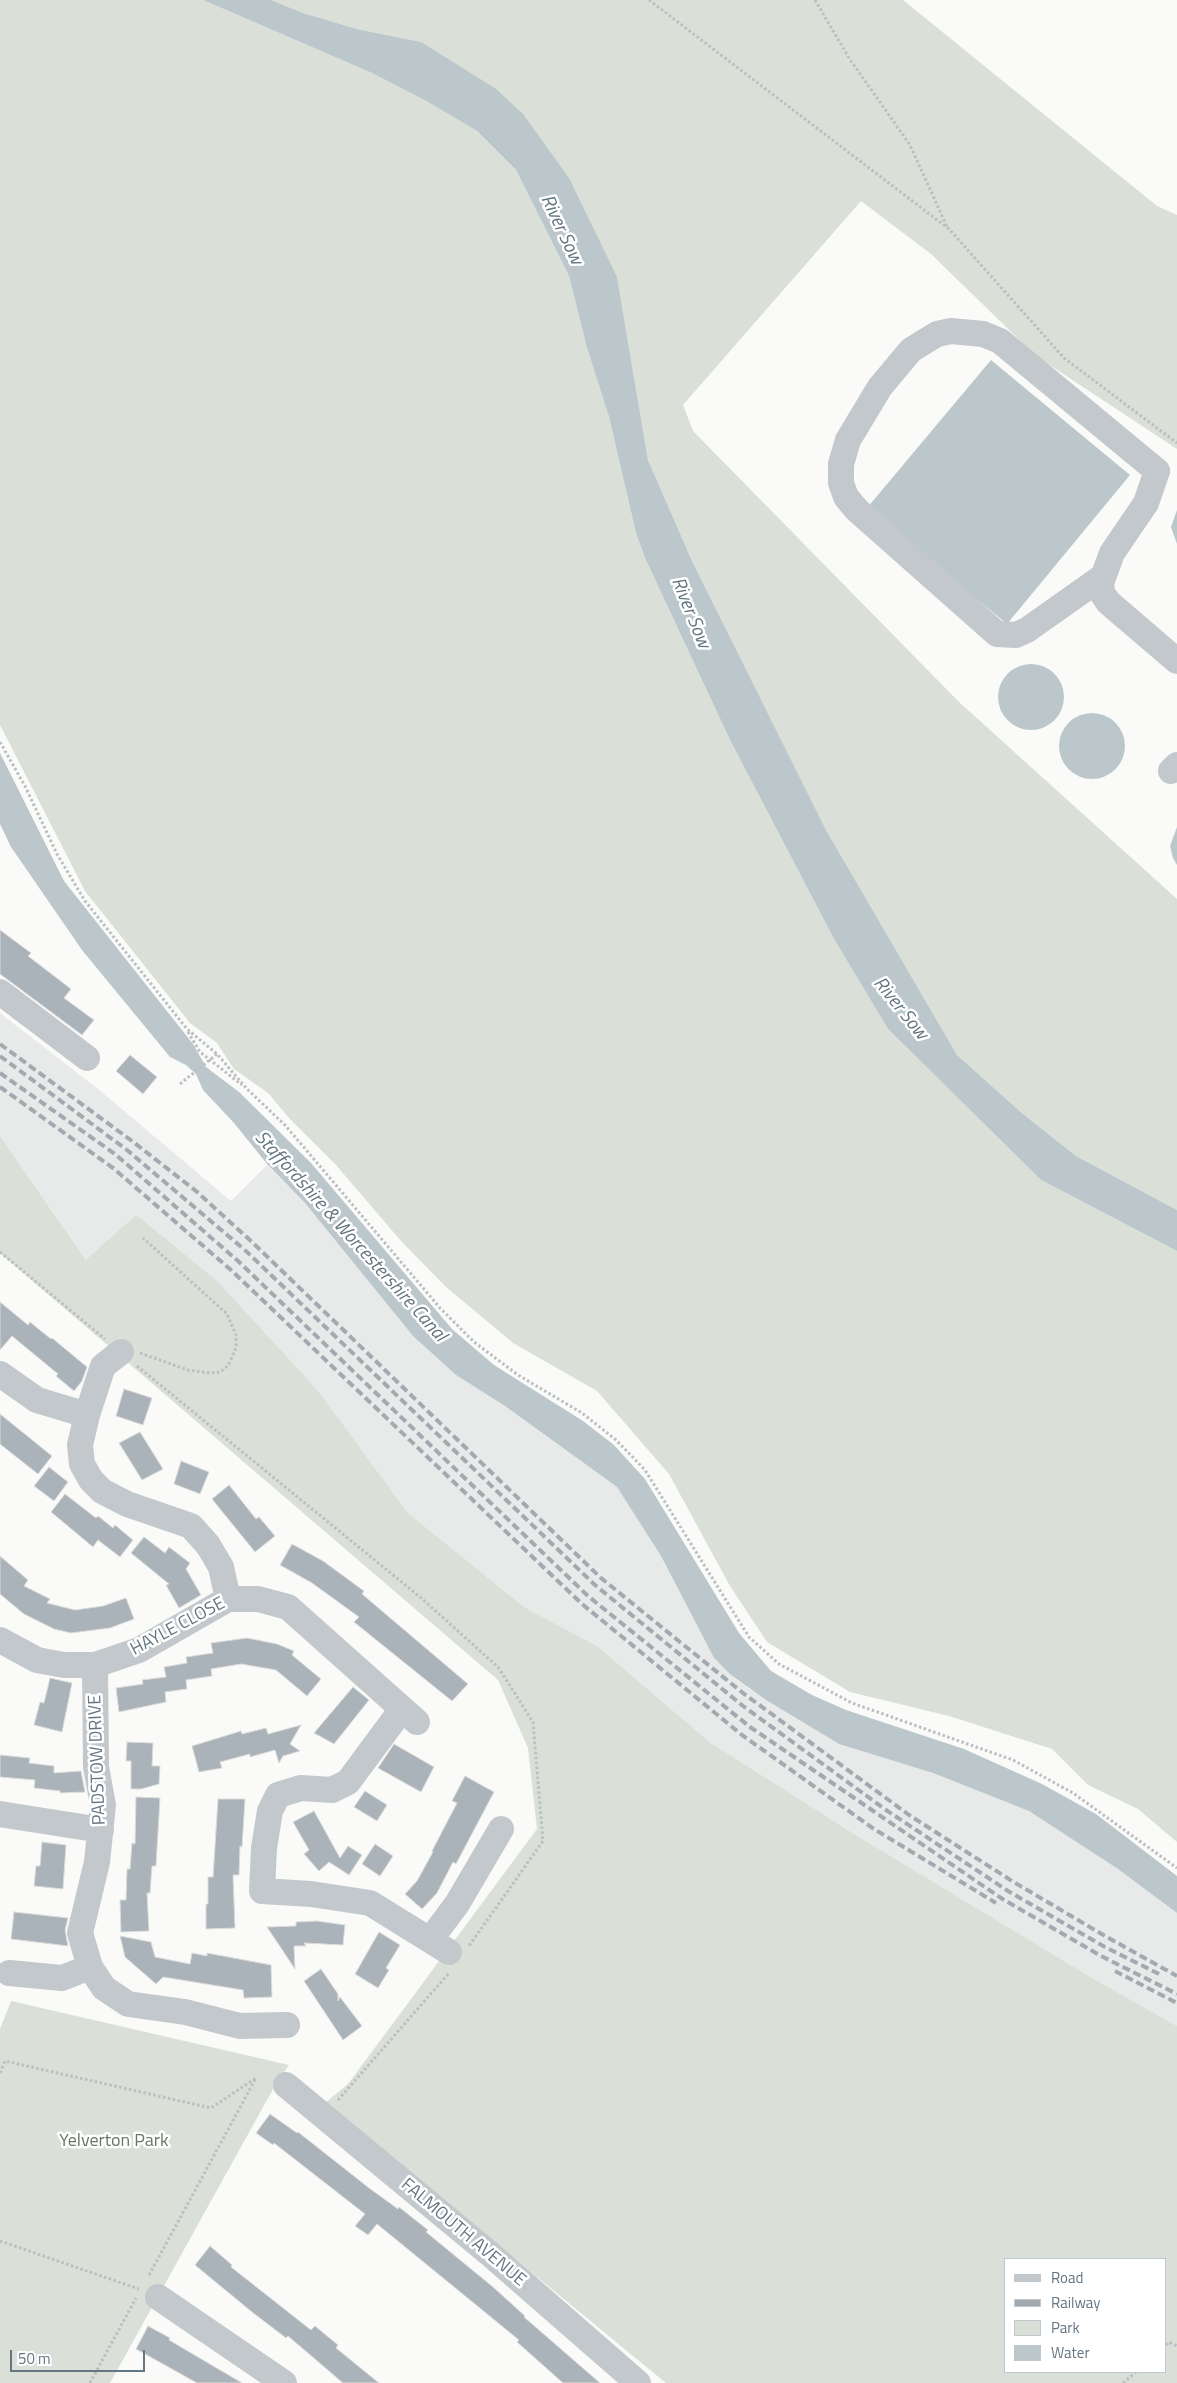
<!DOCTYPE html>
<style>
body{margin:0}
#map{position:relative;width:1177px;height:2383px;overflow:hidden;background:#fafaf8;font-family:"Titillium Web",sans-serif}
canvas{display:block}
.legend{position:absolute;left:1004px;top:2258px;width:162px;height:115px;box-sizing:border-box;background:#fff;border:1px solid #c1c8cd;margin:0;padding:6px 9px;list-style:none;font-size:15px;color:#657683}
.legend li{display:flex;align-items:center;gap:10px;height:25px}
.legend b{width:25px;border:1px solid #c1c8cd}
.scale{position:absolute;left:10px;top:2350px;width:135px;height:22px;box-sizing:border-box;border:2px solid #657683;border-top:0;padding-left:6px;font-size:15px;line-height:18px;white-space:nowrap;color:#657683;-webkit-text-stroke:4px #fff;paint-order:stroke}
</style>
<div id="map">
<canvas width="1177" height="2383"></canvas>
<ul class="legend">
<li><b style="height:6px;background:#c3c8cc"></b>Road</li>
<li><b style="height:6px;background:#a2aab0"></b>Railway</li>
<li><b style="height:14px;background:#dadfd7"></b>Park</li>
<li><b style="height:14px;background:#bbc7cb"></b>Water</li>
</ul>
<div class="scale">50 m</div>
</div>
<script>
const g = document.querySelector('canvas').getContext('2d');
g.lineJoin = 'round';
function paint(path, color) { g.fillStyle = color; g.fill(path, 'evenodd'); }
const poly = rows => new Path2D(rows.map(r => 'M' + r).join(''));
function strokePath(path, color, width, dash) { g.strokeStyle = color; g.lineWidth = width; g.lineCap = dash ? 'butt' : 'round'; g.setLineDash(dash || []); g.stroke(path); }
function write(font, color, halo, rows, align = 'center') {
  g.font = font + ' "Titillium Web",sans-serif'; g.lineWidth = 5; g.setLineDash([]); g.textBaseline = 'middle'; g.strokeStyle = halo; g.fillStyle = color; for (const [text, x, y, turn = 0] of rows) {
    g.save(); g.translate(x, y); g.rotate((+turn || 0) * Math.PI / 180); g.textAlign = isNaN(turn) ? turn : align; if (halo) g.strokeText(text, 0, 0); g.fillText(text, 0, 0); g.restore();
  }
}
const built = poly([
 [0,1013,98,1089,231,1201,267,1165,305,1203,413,1336,456,1375,505,1406,617,1487,661,1556,714,1658,734,1678,766,1700,839,1744,933,1773,1029,1811,1118,1869,1177,1913,1177,2026,1094,1979,859,1837,711,1743,597,1646,524,1607,408,1513,319,1392,136,1215,87,1261,0,1136]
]);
const green = poly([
 [0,0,203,0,372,73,428,102,477,131,516,170,569,276,587,348,609,417,636,533,645,558,730,740,834,939,888,1029,1041,1180,1177,1251,1177,1842,1138,1809,1088,1785,1052,1749,949,1716,850,1692,767,1642,730,1586,669,1474,597,1391,513,1343,445,1286,401,1241,336,1165,290,1119,268,1093,234,1069,217,1043,190,1023,85,891,0,725],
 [271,0,903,0,1157,206,1177,215,1177,449,1036,356,931,254,861,201,683,405,693,431,959,702,1177,899,1177,1210,1076,1156,1023,1114,957,1055,826,830,692,561,648,460,617,277,421,42,357,29,303,13],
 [0,1136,86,1260,136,1215,216,1280,319,1392,408,1513,524,1607,597,1646,711,1743,859,1837,1094,1979,1177,2026,1177,2383,666,2383,325,2103,348,2084,537,1829,528,1748,498,1680,0,1253],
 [1006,2259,1166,2259,1166,2372,1006,2372],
 [11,2001,289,2065,277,2082,110,2383,0,2383,0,2029]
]);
const water = poly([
 [203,0,271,0,303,13,357,29,421,42,496,89,523,114,569,178,617,277,648,460,692,561,826,830,957,1055,1023,1114,1076,1156,1177,1210,1177,1251,1041,1180,888,1029,834,939,730,740,645,558,636,533,609,417,587,348,569,276,516,170,477,131,428,102,372,73],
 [991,360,1130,475,1007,624,867,508],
 [1177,510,1177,544,1171,527],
 '998 697a33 33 0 1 1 66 0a33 33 0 1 1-66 0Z',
 '1059 746a33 33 0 1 1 66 0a33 33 0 1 1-66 0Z',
 [0,753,64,881,193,1044,206,1067,239,1092,311,1163,452,1329,494,1365,583,1421,614,1445,645,1479,739,1633,771,1671,812,1695,846,1710,964,1749,1042,1784,1096,1814,1177,1876,1177,1913,1118,1869,1029,1811,933,1773,839,1744,766,1700,731,1675,714,1658,661,1556,617,1487,505,1406,456,1375,413,1336,305,1203,268,1165,234,1123,203,1090,196,1074,186,1065,170,1057,82,950,11,847,0,824],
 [1177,827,1177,865,1173,858,1170,846]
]);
const building = poly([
 [0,930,31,953,28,956,71,989,64,998,94,1020,82,1035,0,974,0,930],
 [130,1055,157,1077,143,1094,116,1071,130,1055],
 [0,1302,28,1325,30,1322,51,1339,52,1338,87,1367,82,1381,74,1391,56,1376,58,1374,12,1336,0,1350,0,1302],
 [124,1389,152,1398,143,1425,116,1416,124,1389],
 [0,1414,52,1456,38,1474,0,1444,0,1414],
 [140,1432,163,1469,142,1480,119,1443,140,1432],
 [181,1461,209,1472,200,1494,174,1484,181,1461],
 [49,1467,68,1482,54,1501,34,1486,49,1467],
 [229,1485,256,1519,259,1517,275,1536,255,1552,212,1499,229,1485],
 [65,1494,96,1518,98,1516,113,1528,115,1525,133,1540,120,1557,98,1540,93,1547,51,1512,65,1494],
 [144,1537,165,1553,169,1547,190,1563,186,1569,201,1595,179,1608,166,1585,169,1584,131,1553,144,1537],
 [292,1544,323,1561,364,1591,362,1594,468,1684,452,1701,354,1622,359,1617,312,1583,280,1565,292,1544],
 [0,1556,28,1580,24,1586,50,1599,47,1603,75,1610,103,1606,126,1598,134,1619,110,1628,71,1633,54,1629,24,1614,0,1594,0,1556],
 [247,1638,277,1644,294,1651,292,1655,321,1679,307,1696,276,1670,241,1664,211,1669,212,1676,186,1680,187,1689,165,1692,166,1702,119,1712,116,1688,143,1684,142,1680,166,1677,164,1667,187,1663,186,1657,213,1653,211,1643,247,1638],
 [50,1678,72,1683,62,1732,34,1725,40,1702,44,1703,50,1678],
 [353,1687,369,1700,334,1744,314,1733,353,1687],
 [301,1725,290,1744,300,1751,283,1756,279,1763,275,1750,250,1757,250,1754,220,1762,222,1768,199,1772,192,1746,241,1731,242,1734,266,1728,268,1734,301,1725],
 [127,1742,153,1743,152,1766,160,1766,159,1784,141,1789,131,1789,131,1761,126,1761,127,1742],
 [394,1744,434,1767,421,1792,378,1768,394,1744],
 [0,1755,30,1758,29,1763,54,1766,54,1773,81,1771,85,1792,60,1793,60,1791,34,1788,35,1780,0,1777,0,1755],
 [465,1776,494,1792,456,1864,453,1862,437,1893,422,1909,405,1894,417,1881,433,1852,432,1851,457,1803,452,1801,465,1776],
 [365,1791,387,1805,377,1821,354,1807,365,1791],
 [136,1797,160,1798,156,1866,152,1866,150,1893,147,1893,149,1931,121,1932,120,1900,126,1900,127,1869,130,1869,132,1843,135,1844,136,1797],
 [218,1799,245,1799,242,1847,240,1846,239,1875,233,1875,235,1928,206,1929,206,1904,208,1904,208,1877,213,1877,218,1799],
 [314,1811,340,1858,348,1846,362,1855,349,1875,329,1862,319,1871,304,1854,309,1850,293,1822,314,1811],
 [42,1842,66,1845,63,1889,34,1886,36,1866,40,1866,42,1842],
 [375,1844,393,1856,380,1876,362,1864,375,1844],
 [14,1912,68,1918,65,1930,68,1946,11,1939,14,1912],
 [317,1921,345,1925,343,1945,304,1943,306,1946,294,1946,295,1969,267,1927,296,1926,296,1922,317,1921],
 [379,1932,400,1945,386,1968,389,1970,378,1988,355,1974,379,1932],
 [120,1936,151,1942,155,1957,190,1964,192,1953,207,1956,207,1953,271,1965,272,1997,244,1998,243,1990,163,1977,156,1984,125,1957,120,1936],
 [321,1969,338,1994,338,2001,340,1997,362,2026,343,2040,304,1981,321,1969],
 [270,2114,297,2133,298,2132,369,2188,398,2209,399,2207,428,2230,426,2232,493,2287,525,2316,524,2317,600,2383,563,2383,517,2342,519,2340,377,2224,368,2235,355,2226,365,2214,274,2143,273,2145,256,2133,270,2114],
 [210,2246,232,2265,231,2267,311,2330,315,2326,338,2345,336,2348,379,2383,343,2383,288,2336,286,2338,252,2312,195,2265,210,2246],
 [148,2326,170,2338,169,2340,242,2383,197,2383,136,2349,148,2326]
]);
const path = poly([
 [649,0,949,229,1064,358,1177,443],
 [815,0,849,58,910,145,948,229],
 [0,742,25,786,57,854,85,901,187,1029,217,1054,247,1089,285,1125,440,1308,474,1342,518,1375,582,1413,616,1440,645,1470,749,1637,779,1664,852,1703,1013,1760,1073,1793,1177,1868],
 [188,1032,200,1052,242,1085],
 [0,1252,105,1339],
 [140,1353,188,1370,210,1373,220,1372,228,1366,236,1348,236,1335,227,1314,143,1238],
 [137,1366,420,1597,498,1667,533,1722,543,1841,469,1946],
 [0,2073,5,2061,211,2108,256,2078,148,2277],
 [338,2100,449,1973],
 [0,2241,139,2289],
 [1166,2345,1169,2342,1177,2346],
 [90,2383,136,2298],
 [1123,2383,1136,2372]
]);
const minor = poly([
 [1102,577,1027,630,1016,635,997,634,857,510,846,497,841,483,841,464,848,440,880,387,911,350,937,334,951,331,983,334,1000,341,1157,471,1146,503,1112,553,1101,583,1102,593,1108,602,1177,661],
 [1171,771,1177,765],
 [0,992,87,1058],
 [121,1352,103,1366,87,1415,80,1445,82,1464,91,1480,102,1491,127,1504,191,1526,208,1545,221,1567,228,1599],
 [0,1374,37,1400,87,1415],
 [0,1640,37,1660,64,1665,95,1665,139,1650,228,1599,258,1599,288,1607,417,1722],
 [95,1665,96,1767,103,1805,97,1862,80,1933,90,1967,104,1988,128,2004,185,2012,240,2026,287,2025],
 [402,1709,348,1782,332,1790,301,1788,278,1795,270,1811,264,1848,262,1891,311,1894,370,1903,449,1952],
 [0,1814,101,1830],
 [430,1940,457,1904,501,1829],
 [9,1973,62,1978,90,1967],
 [286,2085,490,2254,638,2383],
 [158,2297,284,2383]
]);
const rail = poly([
 [0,1044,132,1141,196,1191,252,1242,601,1578,743,1693,909,1815,1012,1881,1105,1936,1177,1976],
 [0,1056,127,1150,246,1251,595,1585,743,1706,886,1810,1008,1891,1105,1947,1159,1974],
 [0,1073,115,1154,238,1261,588,1596,750,1727,1004,1900,1101,1956,1177,1994],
 [0,1087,113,1168,231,1270,582,1604,742,1735,874,1829,996,1903],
 [1115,1971,1177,2003]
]);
const pathBridge = poly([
 [180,1084,217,1054]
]);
const streetNames = [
 ["HAYLE CLOSE",178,1627,-28],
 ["PADSTOW DRIVE",98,1760,-92],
 ["FALMOUTH AVENUE",463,2233,40]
];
const parkNames = [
 ["Yelverton Park",114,2142]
];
const waterNames = [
 ["River Sow",561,230,65],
 ["River Sow",690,613,68],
 ["River Sow",900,1009,51],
 ["Staffordshire & Worcestershire Canal",350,1237,48]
];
paint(built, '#e8e9e9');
paint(green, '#dadfd7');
paint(water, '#bbc7cb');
paint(building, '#aab3b9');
strokePath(building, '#dcdcda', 1);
strokePath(path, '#bbbfc2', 3, [2.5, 2.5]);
strokePath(minor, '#c3c8cc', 26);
strokePath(rail, '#a2aab0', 4, [8, 4]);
strokePath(pathBridge, '#bbbfc2', 3, [2.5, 2.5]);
write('18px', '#657683', '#fff', streetNames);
write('18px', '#687a64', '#fff', parkNames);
write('italic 19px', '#60757c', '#fff', waterNames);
</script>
